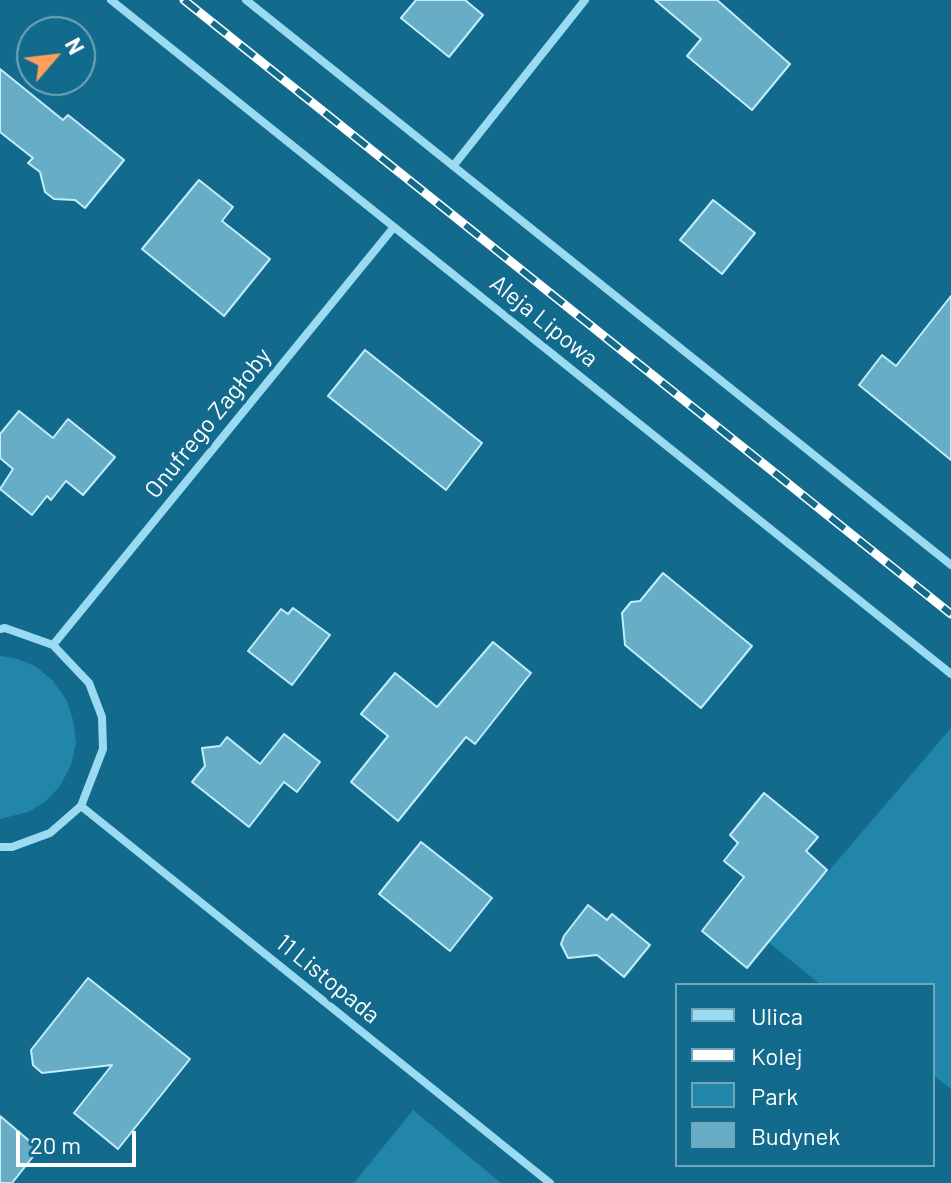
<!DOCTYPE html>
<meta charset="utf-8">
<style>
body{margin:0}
#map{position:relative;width:951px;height:1183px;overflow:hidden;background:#126b8c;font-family:Barlow,sans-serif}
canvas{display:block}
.legend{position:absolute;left:675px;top:983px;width:260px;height:184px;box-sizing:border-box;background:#126b8c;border:2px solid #71a6ba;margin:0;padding:10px 14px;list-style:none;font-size:24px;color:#fff}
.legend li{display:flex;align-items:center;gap:16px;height:40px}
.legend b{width:40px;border:2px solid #71a6ba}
.north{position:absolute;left:16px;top:16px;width:80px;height:80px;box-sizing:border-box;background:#126b8c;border:2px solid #71a6ba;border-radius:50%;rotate:62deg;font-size:22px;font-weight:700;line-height:32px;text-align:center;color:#fff}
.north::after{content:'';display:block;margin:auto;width:28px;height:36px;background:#ff9f5a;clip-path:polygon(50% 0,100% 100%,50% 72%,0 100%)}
.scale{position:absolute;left:16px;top:1131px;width:120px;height:36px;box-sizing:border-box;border:4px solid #fff;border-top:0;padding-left:10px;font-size:24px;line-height:28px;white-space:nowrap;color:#fff;-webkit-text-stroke:6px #126b8c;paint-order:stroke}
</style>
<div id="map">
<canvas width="951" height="1183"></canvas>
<ul class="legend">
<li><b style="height:10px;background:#9bdbf1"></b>Ulica</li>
<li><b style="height:10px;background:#fff"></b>Kolej</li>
<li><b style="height:22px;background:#2186a9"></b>Park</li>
<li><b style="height:22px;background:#67adc6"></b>Budynek</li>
</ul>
<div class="north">N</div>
<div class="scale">20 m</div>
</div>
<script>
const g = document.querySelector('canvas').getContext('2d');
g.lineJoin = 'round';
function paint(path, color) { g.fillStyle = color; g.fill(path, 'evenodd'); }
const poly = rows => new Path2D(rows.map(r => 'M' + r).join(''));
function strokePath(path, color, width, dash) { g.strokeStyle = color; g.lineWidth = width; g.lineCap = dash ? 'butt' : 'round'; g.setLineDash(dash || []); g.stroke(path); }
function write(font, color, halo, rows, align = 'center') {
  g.font = font + ' Barlow,sans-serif'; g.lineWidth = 8; g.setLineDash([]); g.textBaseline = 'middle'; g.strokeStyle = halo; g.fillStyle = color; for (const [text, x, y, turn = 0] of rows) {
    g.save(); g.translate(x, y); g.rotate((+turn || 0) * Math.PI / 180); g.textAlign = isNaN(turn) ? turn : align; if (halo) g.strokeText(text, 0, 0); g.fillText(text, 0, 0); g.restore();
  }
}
const green = poly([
 [0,656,15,658,35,666,52,680,66,699,73,720,76,743,71,765,60,786,45,802,28,812,0,819],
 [951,728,951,1089,933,1075,933,985,821,985,768,942],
 [413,1110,501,1183,354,1183]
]);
const building = poly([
 [416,0,465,0,483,15,449,57,401,18,416,0],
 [655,0,717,0,790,64,752,110,687,56,701,39,655,0],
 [0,69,63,120,68,115,124,160,85,208,75,200,54,199,45,192,40,172,28,163,33,158,0,132,0,69],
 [199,180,233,207,222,221,270,259,224,316,142,249,199,180],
 [713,200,755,233,722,274,680,240,713,200],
 [951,296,951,460,859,385,882,355,896,366,951,296],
 [365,350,482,443,446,490,328,396,365,350],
 [19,411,53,438,68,419,115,457,83,495,66,481,51,500,47,496,32,515,0,489,13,469,0,458,0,434,19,411],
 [663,573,752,646,701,708,625,645,622,613,631,602,640,601,663,573],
 [293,608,330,635,292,685,248,651,281,609,288,614,293,608],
 [493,642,531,673,475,744,466,737,398,821,351,782,388,736,361,714,395,673,437,707,493,642],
 [284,734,320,762,297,792,284,782,249,827,192,782,205,766,202,748,220,746,227,737,260,764,284,734],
 [764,793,818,837,806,851,827,870,747,968,702,931,744,877,724,861,738,843,730,835,764,793],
 [421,842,492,898,450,951,379,894,421,842],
 [588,905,607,920,612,914,650,945,624,977,597,955,568,958,561,944,564,936,588,905],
 [88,978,190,1059,118,1149,74,1113,112,1065,42,1073,33,1065,31,1050,88,978],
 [0,1116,39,1149,12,1183,0,1183,0,1116]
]);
const minor = poly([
 [111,0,951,674],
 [246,0,951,565],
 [454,165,585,0],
 [0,629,5,628,53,645,89,683,102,717,103,749,81,806,50,833,12,847,0,847],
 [53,645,394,227],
 [81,806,550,1183]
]);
const rail = poly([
 [184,0,951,614]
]);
const streetNames = [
 ["Aleja Lipowa",544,321,39],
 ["Onufrego Zagłoby",208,423,-51],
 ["11 Listopada",328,979,39]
];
paint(green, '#2186a9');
paint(building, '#67adc6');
strokePath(building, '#c1edfc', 2);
strokePath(minor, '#9bdbf1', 8);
strokePath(rail, '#fff', 9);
strokePath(rail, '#126b8c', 6, [18]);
write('24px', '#fff', '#126b8c', streetNames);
</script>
